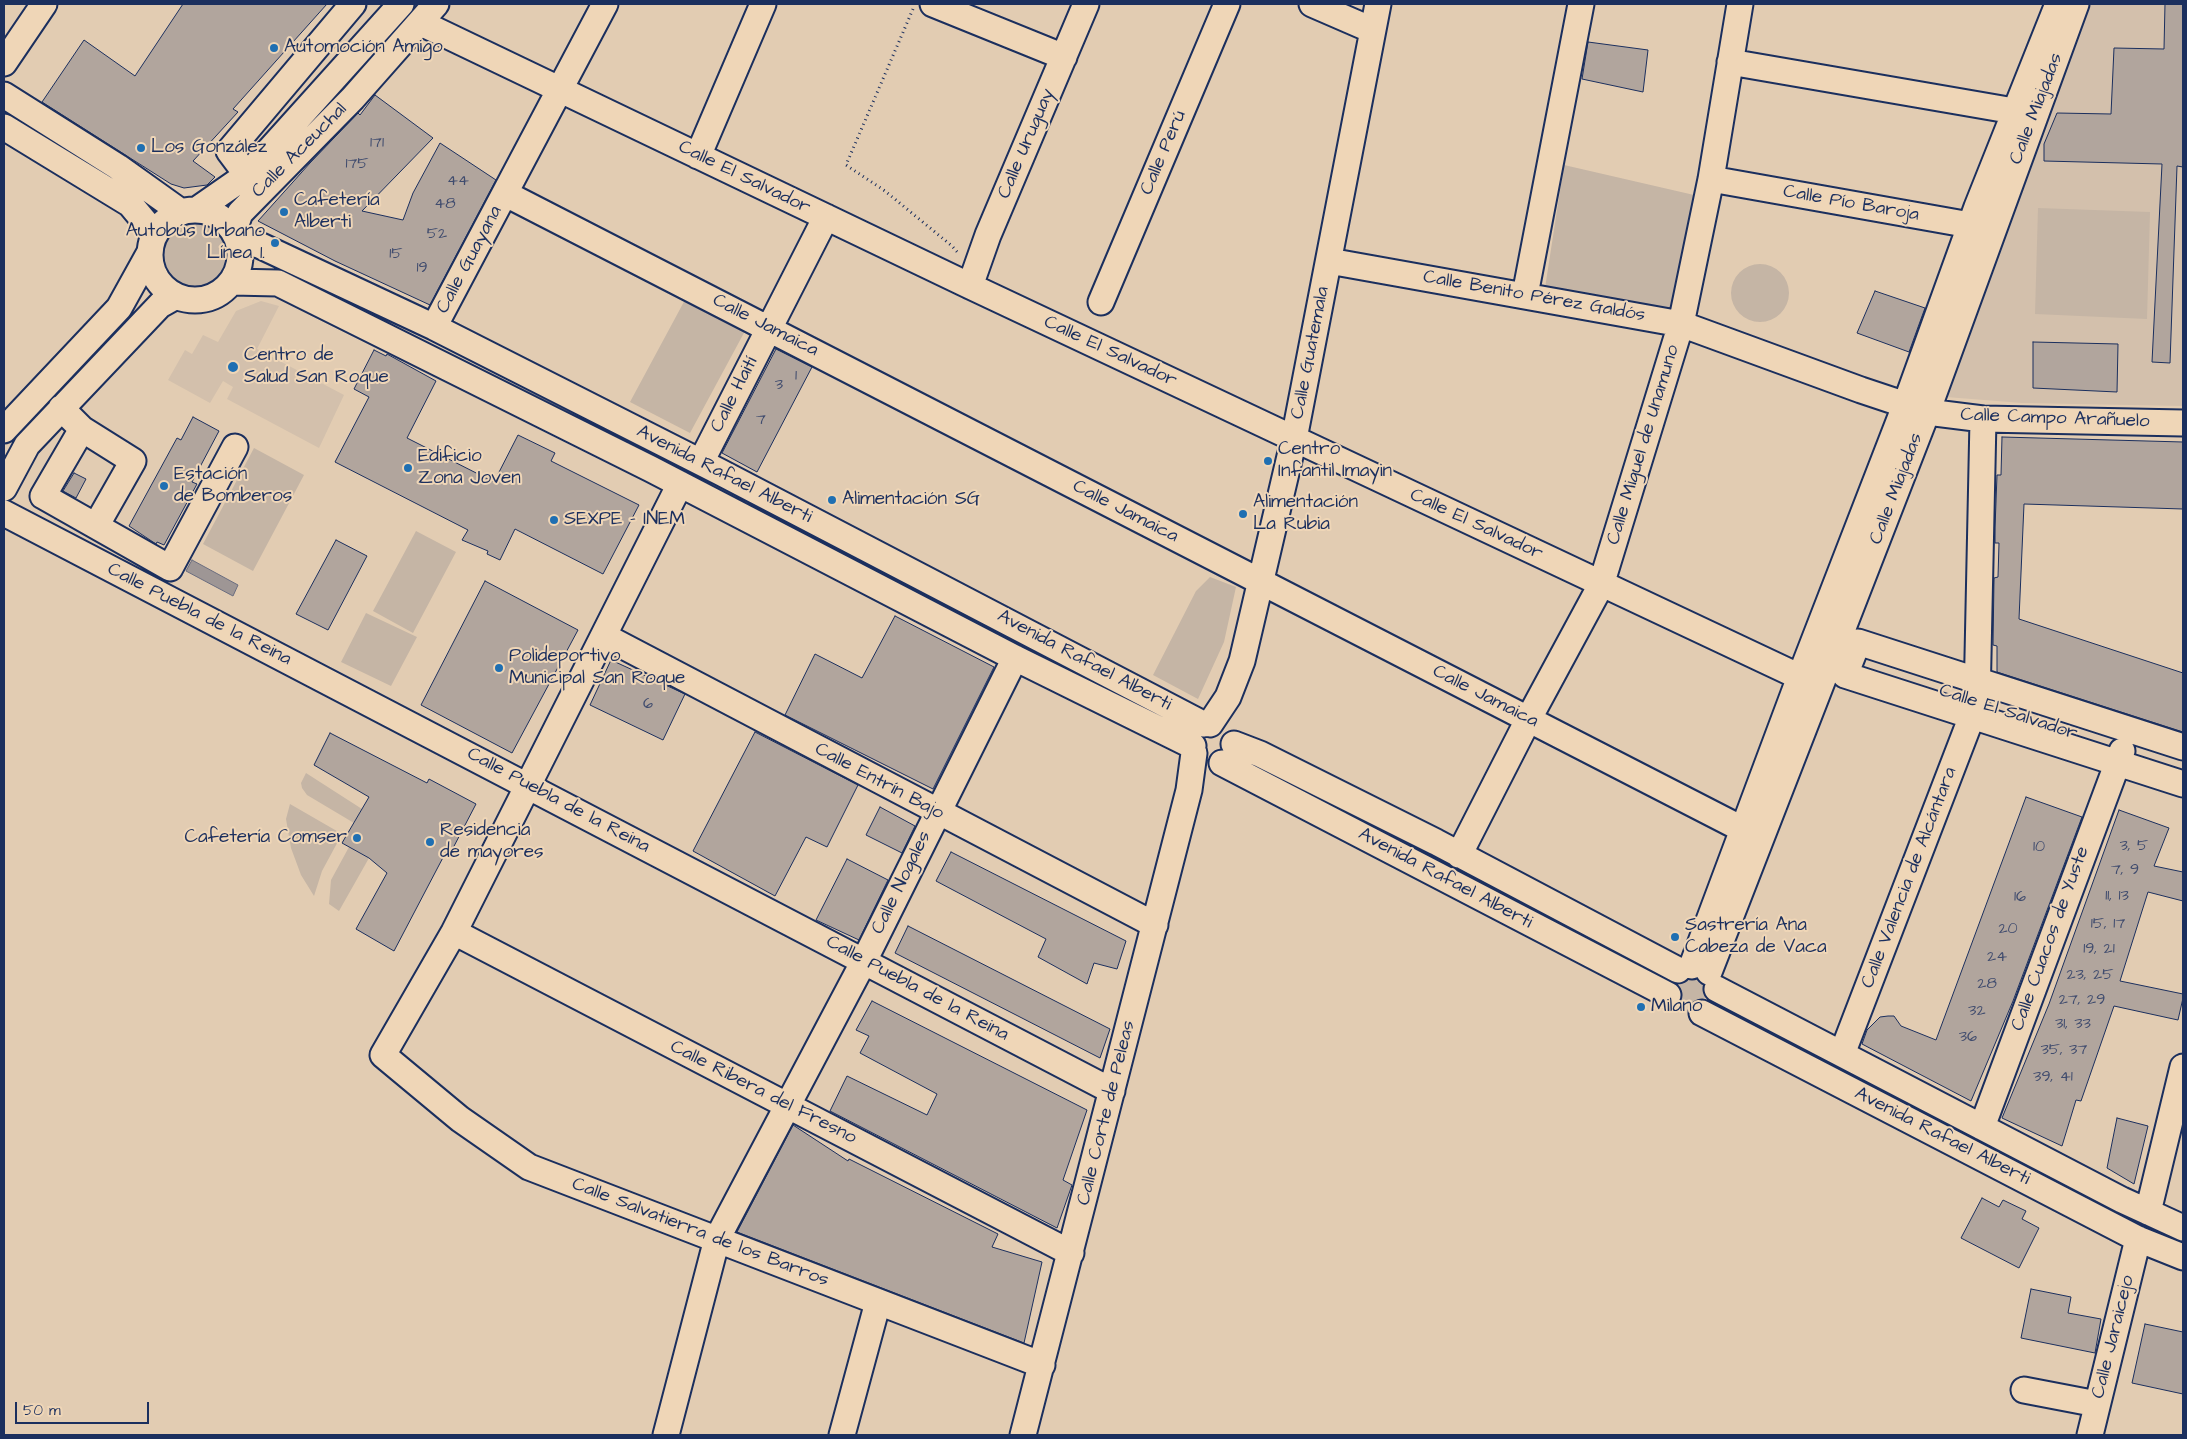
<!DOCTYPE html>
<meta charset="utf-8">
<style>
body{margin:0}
#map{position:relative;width:2187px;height:1439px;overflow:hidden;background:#e2ccb2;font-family:"Architects Daughter",sans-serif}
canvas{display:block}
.frame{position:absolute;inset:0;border:5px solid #1b2f5e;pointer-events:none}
.scale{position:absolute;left:15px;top:1402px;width:134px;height:22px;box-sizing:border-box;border:2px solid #1b2f5e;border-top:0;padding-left:6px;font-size:15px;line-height:18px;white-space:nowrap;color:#1b2f5e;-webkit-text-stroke:4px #efd6b7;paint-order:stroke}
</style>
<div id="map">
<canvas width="2187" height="1439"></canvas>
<div class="frame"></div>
<div class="scale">50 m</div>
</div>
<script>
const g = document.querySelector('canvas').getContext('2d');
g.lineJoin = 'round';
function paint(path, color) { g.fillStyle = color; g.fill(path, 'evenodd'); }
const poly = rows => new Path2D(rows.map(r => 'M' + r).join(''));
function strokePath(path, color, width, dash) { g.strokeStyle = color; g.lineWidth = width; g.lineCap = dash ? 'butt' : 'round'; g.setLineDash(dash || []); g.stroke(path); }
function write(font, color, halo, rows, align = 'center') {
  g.font = font + ' "Architects Daughter",sans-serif'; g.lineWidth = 4; g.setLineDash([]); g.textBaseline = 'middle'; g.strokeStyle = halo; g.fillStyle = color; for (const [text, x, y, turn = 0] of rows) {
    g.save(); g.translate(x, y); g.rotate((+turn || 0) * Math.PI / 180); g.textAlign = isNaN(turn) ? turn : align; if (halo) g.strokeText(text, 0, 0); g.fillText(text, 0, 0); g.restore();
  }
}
const built = poly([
 [2090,4,2183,4,2183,406,2022,403,1946,397,1942,393],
 [261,301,279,306,257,349,344,395,319,448,227,399,233,387,223,381,210,403,168,380,185,350,192,354,203,335,218,342,236,311]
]);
const green = poly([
 [1564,165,1694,195,1672,310,1545,288],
 [2038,208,2150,212,2147,319,2035,314],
 '159 257a37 37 0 1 1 74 0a37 37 0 1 1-74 0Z',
 '1731 293a29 29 0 1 1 58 0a29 29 0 1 1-58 0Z',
 [686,298,745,331,690,433,630,402],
 [254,448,304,475,253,571,203,544],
 [416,531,456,552,413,633,373,611],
 [1210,577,1236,587,1224,642,1198,699,1153,675,1196,591],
 [366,613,417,637,391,686,341,662],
 [306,773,362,809,354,823,307,795,302,788,301,783],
 [290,804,342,834,322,871,314,896,301,875,291,848,286,819],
 [349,847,369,858,339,911,329,904,331,880],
 '1678 992a14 14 0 1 1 28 0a14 14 0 1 1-28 0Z'
]);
const water = poly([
 [192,560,238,585,233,596,186,571,192,560]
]);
const building = poly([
 [183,4,327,4,233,109,238,112,193,161,215,177,207,185,184,188,171,184,42,102,84,40,135,76,183,4],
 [2165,4,2183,4,2183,167,2177,166,2170,363,2152,362,2162,164,2044,161,2044,144,2057,113,2111,114,2114,48,2164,49,2165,4],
 [1588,42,1648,50,1643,92,1582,79,1588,42],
 [375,95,433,138,362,211,403,220,413,193,440,143,496,180,430,305,335,261,258,221,310,163,358,113,360,115,375,95],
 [1875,291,1925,308,1909,352,1857,333,1875,291],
 [2033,342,2118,344,2117,392,2033,388,2033,342],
 [776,349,812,367,757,472,722,453,776,349],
 [374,350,386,356,387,354,436,381,407,438,494,482,518,435,555,453,551,461,639,505,603,574,515,529,500,560,487,554,488,551,462,540,468,530,335,462,369,397,354,389,374,350],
 [193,417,219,431,192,482,197,484,164,545,157,542,156,544,129,526,177,438,181,440,193,417],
 [2002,437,2183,442,2183,509,2024,504,2019,619,2183,673,2183,732,1997,672,1997,646,1993,645,1994,578,1998,577,1999,543,1995,543,1995,528,1997,475,2001,475,2002,437],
 [74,473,86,479,76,498,63,491,74,473],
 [336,540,367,556,328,630,296,614,336,540],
 [485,581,578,630,512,753,421,705,485,581],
 [895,616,994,667,933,789,785,715,815,654,862,678,895,616],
 [611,660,685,694,663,740,590,705,611,660],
 [755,732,858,785,827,847,806,837,775,896,693,851,755,732],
 [330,733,427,783,429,779,476,804,452,850,448,848,394,951,356,929,387,873,369,858,342,843,369,797,314,765,330,733],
 [2026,797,2082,817,2013,1001,1971,1101,1862,1044,1867,1030,1880,1017,1888,1016,1894,1016,1901,1026,1936,1040,2026,797],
 [880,807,915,826,902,853,866,835,880,807],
 [2119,810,2169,828,2154,866,2183,872,2183,901,2148,892,2120,981,2183,994,2183,998,2178,1020,2114,1006,2081,1101,2076,1100,2062,1146,2002,1118,2049,1004,2119,810],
 [951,852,1126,941,1117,969,1094,963,1087,984,1038,957,1046,939,936,881,951,852],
 [847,859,888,880,859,940,816,920,847,859],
 [908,926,1110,1029,1100,1058,895,953,908,926],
 [872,1001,1087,1110,1063,1180,1072,1185,1057,1228,830,1111,847,1076,927,1115,937,1094,860,1053,869,1036,856,1030,872,1001],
 [2117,1118,2148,1126,2134,1184,2107,1168,2117,1118],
 [793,1125,848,1161,849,1159,998,1234,992,1247,1042,1262,1024,1343,737,1232,793,1125],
 [1982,1198,1999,1207,2003,1200,2026,1211,2022,1219,2039,1228,2019,1268,1961,1238,1982,1198],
 [2031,1289,2071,1297,2068,1313,2101,1319,2095,1353,2021,1338,2031,1289],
 [2145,1324,2183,1332,2183,1394,2132,1383,2145,1324]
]);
const path = poly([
 [913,9,846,165,885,191,952,246,959,254]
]);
const minor = poly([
 [933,4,1064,57],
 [1312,4,1372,30],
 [421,23,970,286,1800,677],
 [1730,62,2014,111],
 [4,63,44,4],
 [4,95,118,167,181,212],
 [4,127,130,204,155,234],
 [698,156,763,4],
 [247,175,229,151,353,4],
 [1711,179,1987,228],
 [506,194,1744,830],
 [198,209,247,175,401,4],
 '150 255a45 45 0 1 1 90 0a45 45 0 1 1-90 0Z',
 [234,230,240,213,353,98,436,4],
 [238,240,259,245,434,327,720,472,1203,724],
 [1329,261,1681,324,1861,390,1927,412,1983,419,2183,423],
 [232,282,278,283,651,469,1015,658,1193,746],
 [970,286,988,235,1086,4],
 [1525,295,1581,4],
 [1101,302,1227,4],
 [434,327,605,4],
 [61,408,82,429,43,496,170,568,235,447],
 [82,429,133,461,96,526],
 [4,430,119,308,150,252],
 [701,462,826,217],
 [680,484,454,932,383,1055,460,1119,529,1167,1042,1365],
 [4,488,27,445,160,305,176,296],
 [4,513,1112,1091],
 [604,636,1155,925],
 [1210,724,1228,697,1242,661,1294,439,1378,4],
 [1234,744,1260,754,1436,842,1678,970],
 [2183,747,1858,642,1845,675,2183,784],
 [1222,763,1668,995],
 [1459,855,1528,720,1601,585,1681,324,1711,179,1740,4],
 [454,932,1071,1253],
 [1692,966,1800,677,1905,406,1977,207,2058,4],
 [1709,972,1927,412,2076,4],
 [1717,989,2122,1200,2183,1228],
 [1702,1013,2138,1239,2183,1257],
 [1842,1054,1977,703,1983,419],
 [1982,1127,2122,751],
 [2148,1212,2183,1067],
 [2024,1390,2097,1404],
 [666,1435,717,1239,864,961,1015,658],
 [842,1435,878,1302],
 [1023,1435,1189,790,1194,753],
 [2090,1435,2138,1239]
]);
const markers = [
 [274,48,5,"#1f6fb2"],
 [141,148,5,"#1f6fb2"],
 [284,212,5,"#1f6fb2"],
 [275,243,5,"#1f6fb2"],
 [233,367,6,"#1f6fb2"],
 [1268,461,5,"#1f6fb2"],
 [408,468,5,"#1f6fb2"],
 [164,486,5,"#1f6fb2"],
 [832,500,5,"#1f6fb2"],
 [1243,514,5,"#1f6fb2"],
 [554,520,5,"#1f6fb2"],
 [499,668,5,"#1f6fb2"],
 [357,838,5,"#1f6fb2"],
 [430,842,5,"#1f6fb2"],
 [1675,937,5,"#1f6fb2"],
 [1641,1007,5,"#1f6fb2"]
];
const numberNames = [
 ["171",377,144],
 ["175",357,165],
 ["44",458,182],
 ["48",445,205],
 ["52",437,235],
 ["15",396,255],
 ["19",422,269],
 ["1",796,377],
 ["3",779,386],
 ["7",761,421],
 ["6",648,705],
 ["3, 5",2134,847],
 ["10",2039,848],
 ["7, 9",2125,871],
 ["11, 13",2117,897],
 ["16",2020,898],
 ["15, 17",2108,925],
 ["20",2008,930],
 ["19, 21",2099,950],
 ["24",1997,958],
 ["23, 25",2090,976],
 ["28",1987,985],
 ["27, 29",2082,1001],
 ["32",1977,1012],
 ["31, 33",2073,1025],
 ["36",1968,1038],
 ["35, 37",2064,1051],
 ["39, 41",2053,1078]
];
const poiNames = [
 ["Automoción Amigo",284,48],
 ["Los González",151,148],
 ["Cafetería",294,201],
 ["Alberti",294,223],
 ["Autobús Urbano",265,232,"right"],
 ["Línea 1.",265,254,"right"],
 ["Centro de",244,356],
 ["Salud San Roque",244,378],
 ["Centro",1278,450],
 ["Infantil Imayin",1278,472],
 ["Edificio",418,457],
 ["Zona Joven",418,479],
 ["Estación",174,475],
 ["de Bomberos",174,497],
 ["Alimentación SG",842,500],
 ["Alimentación",1253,503],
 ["La Rubia",1253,525],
 ["SEXPE - INEM",564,520],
 ["Polideportivo",509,657],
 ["Municipal San Roque",509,679],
 ["Residencia",440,831],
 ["de mayores",440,853],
 ["Cafetería Comser",347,838,"right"],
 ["Sastrería Ana",1685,926],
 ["Cabeza de Vaca",1685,948],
 ["Milano",1651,1007]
];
const streetNames = [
 ["Calle Miajadas",2037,109,-69],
 ["Calle Uruguay",1027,144,-67],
 ["Calle Aceuchal",300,151,-45],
 ["Calle Perú",1164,153,-67],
 ["Calle El Salvador",744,178,26],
 ["Calle Pío Baroja",1851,204,10],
 ["Calle Guayana",470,260,-62],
 ["Calle Benito Pérez Galdós",1534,297,10],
 ["Calle Jamaica",765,326,27],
 ["Calle El Salvador",1110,352,25],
 ["Calle Guatemala",1311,353,-79],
 ["Calle Haití",735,395,-63],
 ["Calle Campo Arañuelo",2055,419,2],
 ["Calle Miguel de Unamuno",1644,445,-73],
 ["Avenida Rafael Alberti",724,475,27],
 ["Calle Miajadas",1897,489,-69],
 ["Calle Jamaica",1125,512,27],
 ["Calle El Salvador",1476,525,25],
 ["Calle Puebla de la Reina",199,615,27],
 ["Avenida Rafael Alberti",1084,661,28],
 ["Calle Jamaica",1485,697,27],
 ["Calle El Salvador",2008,713,18],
 ["Calle Entrín Bajo",879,782,28],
 ["Calle Puebla de la Reina",558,801,28],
 ["Calle Valencia de Alcántara",1910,878,-69],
 ["Avenida Rafael Alberti",1445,879,28],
 ["Calle Nogales",902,883,-64],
 ["Calle Cuacos de Yuste",2051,939,-70],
 ["Calle Puebla de la Reina",917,989,28],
 ["Calle Ribera del Fresno",763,1093,27],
 ["Calle Corte de Peleas",1107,1113,-76],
 ["Avenida Rafael Alberti",1942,1137,27],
 ["Calle Salvatierra de los Barros",700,1233,21],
 ["Calle Jaraicejo",2114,1337,-76]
];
paint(built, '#d3c0ac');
paint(green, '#c5b5a5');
paint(water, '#9e9695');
strokePath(water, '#6a6d7f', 1);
paint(building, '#b1a59d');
strokePath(building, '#1b2f5e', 1);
strokePath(minor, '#1b2f5e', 29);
strokePath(path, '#1b2f5e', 3, [1, 4]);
strokePath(minor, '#efd6b7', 25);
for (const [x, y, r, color] of markers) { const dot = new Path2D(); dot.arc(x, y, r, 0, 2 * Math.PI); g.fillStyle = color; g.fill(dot); strokePath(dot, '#efd6b7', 2); }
write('16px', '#404c6e', null, numberNames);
write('19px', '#1b2f5e', '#efd6b7', poiNames, 'left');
write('19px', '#1b2f5e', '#efd6b7', streetNames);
</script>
